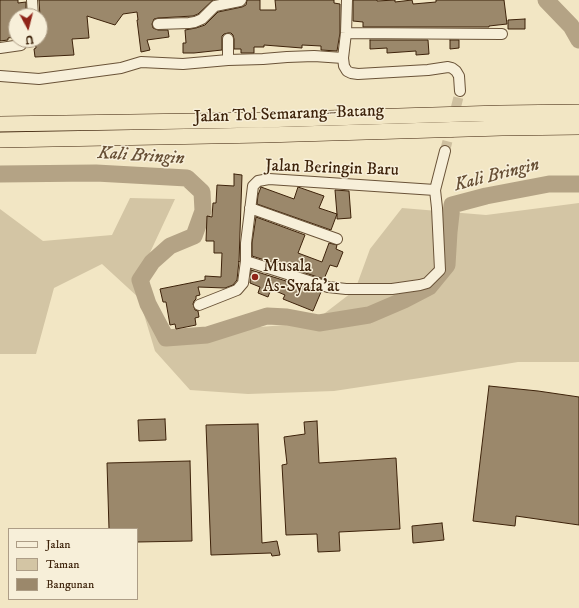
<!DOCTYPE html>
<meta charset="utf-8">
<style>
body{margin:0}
#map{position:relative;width:579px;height:608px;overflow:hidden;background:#f2e6c4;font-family:"IM FELL DW Pica",serif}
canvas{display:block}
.legend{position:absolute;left:8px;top:528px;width:130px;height:72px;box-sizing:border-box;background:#f7efd9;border:1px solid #ad9d86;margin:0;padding:5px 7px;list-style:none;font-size:12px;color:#3d220a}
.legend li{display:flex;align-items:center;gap:8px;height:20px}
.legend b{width:20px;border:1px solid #ad9d86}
.north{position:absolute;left:8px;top:8px;width:40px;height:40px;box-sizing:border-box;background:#f7efd9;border:1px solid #ad9d86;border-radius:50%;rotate:173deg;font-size:11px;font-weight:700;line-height:16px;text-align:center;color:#3d220a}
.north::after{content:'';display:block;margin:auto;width:14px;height:18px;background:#8f2418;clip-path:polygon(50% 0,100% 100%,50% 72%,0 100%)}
</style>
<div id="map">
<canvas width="579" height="608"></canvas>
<ul class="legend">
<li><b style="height:5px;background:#f7efd9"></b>Jalan</li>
<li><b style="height:11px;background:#d3c5a4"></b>Taman</li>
<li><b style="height:11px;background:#9b886b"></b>Bangunan</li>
</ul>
<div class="north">U</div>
</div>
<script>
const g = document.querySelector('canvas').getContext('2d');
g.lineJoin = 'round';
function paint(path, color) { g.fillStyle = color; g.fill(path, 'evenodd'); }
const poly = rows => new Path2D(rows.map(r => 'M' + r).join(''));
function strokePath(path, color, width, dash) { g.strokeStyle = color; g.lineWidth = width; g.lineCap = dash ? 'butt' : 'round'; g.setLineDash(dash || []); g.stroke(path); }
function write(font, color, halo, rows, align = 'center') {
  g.font = font + ' "IM FELL DW Pica",serif'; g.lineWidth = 3; g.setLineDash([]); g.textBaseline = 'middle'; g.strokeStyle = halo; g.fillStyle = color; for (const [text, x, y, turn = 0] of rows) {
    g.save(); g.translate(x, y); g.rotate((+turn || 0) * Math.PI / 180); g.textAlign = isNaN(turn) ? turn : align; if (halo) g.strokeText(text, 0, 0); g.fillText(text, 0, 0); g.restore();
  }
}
const green = poly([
 [130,198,175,199,147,259,151,295,169,328,176,335,198,338,246,328,312,323,355,290,370,249,402,208,486,215,579,203,579,362,518,362,420,378,334,391,248,394,190,390,155,351,139,298,102,264,54,288,36,354,0,354,0,209,43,241,112,235]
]);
const river = poly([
 [546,0,571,26,579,40],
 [0,174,96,173,187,178,202,192,203,211,194,236,170,246,152,262,140,280,148,304,166,338,207,335,267,316,287,317,319,323,369,315,404,300,429,287,447,265,449,232,452,205,486,196,549,184,579,184]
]);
const building = poly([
 [0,0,18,0,18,3,26,2,26,16,16,16,16,37,8,38,8,40,0,41,0,0],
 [39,0,213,0,198,14,193,16,158,18,154,19,152,24,153,28,158,30,168,30,169,37,147,40,150,50,141,52,137,20,138,20,137,12,123,14,115,25,87,16,89,38,72,39,74,55,35,57,34,49,36,48,35,40,40,40,40,16,39,0],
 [247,0,260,0,260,10,276,10,275,0,334,0,334,3,340,4,340,33,337,51,321,50,321,46,302,45,302,48,264,45,264,47,254,47,254,53,241,53,241,49,234,49,234,39,233,35,231,33,228,33,224,34,222,36,222,50,194,53,183,53,183,43,186,43,185,30,196,28,205,25,218,12,242,7,246,5,247,0],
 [353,0,377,0,377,1,395,0,395,2,412,0,413,4,436,2,436,0,504,0,507,24,489,26,489,27,363,27,363,22,353,21,353,0],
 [525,19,525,29,508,29,508,20,525,19],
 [370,40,428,40,429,54,416,55,416,51,387,53,387,48,370,49,370,40],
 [450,40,459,40,459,48,450,49,450,40],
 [234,174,242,175,239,262,239,261,237,280,233,285,225,288,198,287,200,295,196,296,196,299,194,301,193,304,195,310,198,311,199,317,195,318,196,325,176,329,175,324,170,325,166,302,163,302,160,289,205,280,205,276,221,277,222,253,214,253,214,241,206,241,207,216,212,217,213,203,216,203,217,185,234,186,234,174],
 [261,187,294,199,298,187,301,188,324,196,319,208,337,214,335,190,349,191,351,218,337,219,337,214,331,230,257,204,258,195,261,187],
 [256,217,305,235,298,253,322,262,329,243,337,245,336,249,343,252,337,267,330,265,324,279,252,256,252,243,256,217],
 [251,270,321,292,313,311,283,299,285,295,271,289,268,297,258,293,260,287,250,283,251,270],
 [489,386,538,391,579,397,579,525,516,516,515,526,473,521,489,386],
 [165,419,166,440,139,441,138,420,165,419],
 [317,421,319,463,396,458,400,529,339,532,340,551,318,552,317,534,286,535,282,465,287,464,284,437,305,434,304,422,317,421],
 [258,424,262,543,277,541,280,555,272,556,271,553,211,555,206,425,258,424],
 [190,461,192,541,137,542,137,529,109,529,107,463,190,461],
 [442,523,444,540,413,543,412,526,442,523]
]);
const minorTunnel = poly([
 [445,151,460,91]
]);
const minor = poly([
 [32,0,33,16],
 [347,0,346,33,343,58,344,66,347,71,351,73,358,74,428,70,448,67,452,68,456,71,459,76,460,91],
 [158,24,189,23,195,22,202,19,215,6,240,1,241,0],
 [346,33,502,34],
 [228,39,228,60,263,59,287,57,314,56,343,58],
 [0,48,21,45,23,42,23,40],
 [0,76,39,79,121,68,141,62,183,64,228,60],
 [250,208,337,239],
 [246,261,328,287,346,289,392,289,420,285,427,283,440,270,437,208,435,190,445,151],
 [199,305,237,290,243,283,246,261,246,243,253,186,258,181,269,179,435,190]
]);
const highway = poly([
 [0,124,261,120,501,113,579,112],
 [0,140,264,135,502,128,579,127]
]);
const markers = [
 [255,277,4,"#8f2418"]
];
const streetNames = [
 ["Jalan Tol Semarang–Batang",289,115,-2],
 ["Jalan Beringin Baru",332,169,2]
];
const poiNames = [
 ["Musala",263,267],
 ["As-Syafa'at",263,287]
];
const waterNames = [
 ["Kali Bringin",141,157,4],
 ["Kali Bringin",497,176,-14]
];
paint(green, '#d3c5a4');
strokePath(river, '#b4a385', 17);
paint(building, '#9b886b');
strokePath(building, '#3d220a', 1);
strokePath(minorTunnel, '#cebf9f', 10, [10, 5]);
strokePath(minor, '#6a5338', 12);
strokePath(highway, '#3d220a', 16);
strokePath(minor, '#f7efd9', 10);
strokePath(highway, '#f2e6c4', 15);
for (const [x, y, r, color] of markers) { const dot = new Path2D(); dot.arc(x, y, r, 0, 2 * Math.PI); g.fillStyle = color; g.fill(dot); strokePath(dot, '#f7efd9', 1.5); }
write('17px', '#3d220a', '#f7efd9', streetNames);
write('17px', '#3d220a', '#f7efd9', poiNames, 'left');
write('italic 18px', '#674f35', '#f7efd9', waterNames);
</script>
